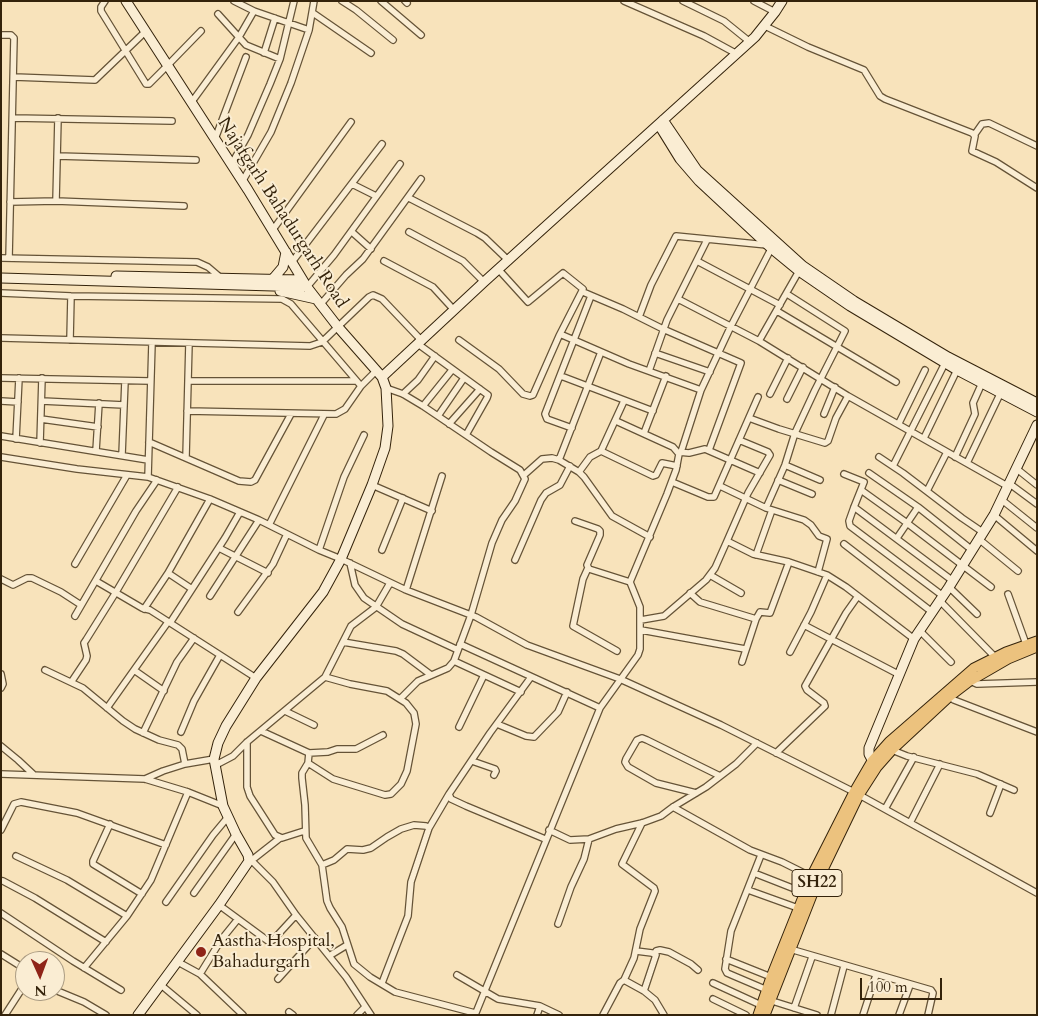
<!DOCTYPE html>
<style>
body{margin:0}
#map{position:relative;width:1038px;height:1016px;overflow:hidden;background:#f8e3bb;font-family:Cardo,serif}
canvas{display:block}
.frame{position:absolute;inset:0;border:2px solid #34230b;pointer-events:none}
.north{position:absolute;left:15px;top:951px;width:50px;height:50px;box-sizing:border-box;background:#faedd3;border:1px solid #ab9c83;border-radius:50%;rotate:178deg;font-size:14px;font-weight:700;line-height:20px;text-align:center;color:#34230b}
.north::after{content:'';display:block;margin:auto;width:18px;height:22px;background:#8f2418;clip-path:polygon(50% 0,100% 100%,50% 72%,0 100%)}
.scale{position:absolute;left:860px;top:978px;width:82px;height:22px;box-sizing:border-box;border:2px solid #34230b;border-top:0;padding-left:6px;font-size:15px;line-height:18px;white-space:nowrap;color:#34230b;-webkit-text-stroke:4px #faedd3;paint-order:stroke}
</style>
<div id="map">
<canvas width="1038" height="1016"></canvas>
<div class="frame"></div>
<div class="north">N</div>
<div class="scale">100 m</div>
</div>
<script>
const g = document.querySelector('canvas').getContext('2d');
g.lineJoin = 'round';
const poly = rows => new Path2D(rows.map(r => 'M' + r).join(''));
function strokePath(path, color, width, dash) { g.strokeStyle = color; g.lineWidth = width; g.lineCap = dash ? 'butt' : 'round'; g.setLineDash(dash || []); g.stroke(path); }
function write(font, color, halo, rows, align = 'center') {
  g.font = font + ' Cardo,serif'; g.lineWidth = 4; g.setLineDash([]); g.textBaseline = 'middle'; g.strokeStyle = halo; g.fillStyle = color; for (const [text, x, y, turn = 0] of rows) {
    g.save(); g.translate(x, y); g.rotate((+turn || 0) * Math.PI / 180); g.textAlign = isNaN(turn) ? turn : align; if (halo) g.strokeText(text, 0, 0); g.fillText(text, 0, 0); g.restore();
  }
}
const street = poly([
 [105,1,101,7,101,11,146,84,149,84,167,66,201,31],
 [234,1,254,11,309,30],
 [342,1,356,10,393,40],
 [381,1,421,35],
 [405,1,407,3],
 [624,1,704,36,737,54],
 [683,1,724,21,750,42],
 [754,1,775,12],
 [313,13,371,53],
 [218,14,246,45,280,59],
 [765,26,808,47,864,70,880,96,885,99,972,133,975,136,972,151,996,162,1037,188],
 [1,35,11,35,14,38,9,258],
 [264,53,275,18],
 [14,77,95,80,146,31],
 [191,103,239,37,254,11],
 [13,118,172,121],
 [975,134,982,124,989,123,1037,146],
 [215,139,246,57],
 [57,156,196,160],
 [231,165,248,135,270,84,280,59,294,1],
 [242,182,271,132,291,83,309,30,314,1],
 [352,184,376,196],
 [409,198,477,233,485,238,509,261],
 [56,201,58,118],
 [10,202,56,201,184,206],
 [272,231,351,122],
 [352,232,371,249],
 [409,232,463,261,484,282],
 [1,258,197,262,208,267,221,278],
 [384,261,433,287,454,310],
 [697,261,780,305],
 [292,262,382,144],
 [307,287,334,255,400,164],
 [583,292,623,309,663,329,741,363,709,450],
 [1,293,71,296,282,299,291,304,361,386],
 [678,299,759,341,848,396,1009,487],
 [320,305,346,275,363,259,421,179],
 [777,311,896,382],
 [639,317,651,285,676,236,767,245],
 [560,334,629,364,701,390],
 [1,338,310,346,322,342,369,297,373,295,382,299,422,341],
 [70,340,71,296],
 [459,340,499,369,523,394,530,396,533,395,559,336,583,289,563,273,528,302,499,270],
 [759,341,799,271],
 [418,344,488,395,487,398,466,435],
 [655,353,710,372],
 [649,371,667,320,707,240],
 [561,376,653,411],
 [1,378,150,381],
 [188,381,356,381],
 [386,388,403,394,423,406,491,452,520,470,525,479,515,501,502,520,492,543,471,615,454,661,448,668,418,681,400,699],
 [403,394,418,380,435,356],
 [770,394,788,358],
 [787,399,803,367],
 [1,401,18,402],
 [42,401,124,405],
 [423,406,452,370],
 [187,411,336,414,345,409,361,386,377,370],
 [824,414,835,387],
 [438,416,464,378],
 [749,418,779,429,825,443,828,441,836,418,848,396],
 [41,419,98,427],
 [899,423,925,370],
 [449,424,480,389],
 [572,428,547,419,545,414,591,296],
 [644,433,666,376],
 [1,436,148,460],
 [924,438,957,370],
 [16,439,19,378],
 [149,442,239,481,251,482,255,480,291,414],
 [40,443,42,378],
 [96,451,99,403],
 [601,451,624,401],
 [678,452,689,453,705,449,760,473],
 [681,452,701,390,731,326,772,247],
 [122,455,125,381],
 [1,457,77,469,148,477,210,499,259,520,319,550,341,559,406,590,476,617,527,645,620,679,721,725,854,792,1037,893],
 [186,457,189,343],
 [879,457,903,473,962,518,984,533],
 [955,457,975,414,973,403,982,383],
 [559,460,601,352],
 [967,463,1001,392],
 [785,465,820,480],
 [893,466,945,363],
 [1017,469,1037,485],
 [579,472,590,457,601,451,653,476,656,475,662,463,677,466],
 [869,473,918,507,972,550],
 [844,474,864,482,854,507,849,521,850,526,943,596],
 [524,475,542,459,552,458,559,460,579,472,584,477,612,516,650,537],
 [148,477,152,343],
 [778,480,812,494],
 [672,482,708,497,714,497,758,397],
 [1010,484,1037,504],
 [372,485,432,511],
 [720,486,766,508,804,520,811,525,819,536,827,539,818,572],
 [861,490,907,523,991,587],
 [927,491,947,452],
 [1002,500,1037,528],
 [854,507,953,581],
 [766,508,785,465,795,433,815,390,845,331,787,294],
 [994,515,1037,551],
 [575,521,598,529,600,531,600,535,587,565,589,569,630,582],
 [269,525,324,415],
 [897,538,918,507],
 [980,540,1018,571],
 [727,541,748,493,770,455,768,452,739,440],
 [844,544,932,612],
 [219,548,268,573],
 [319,550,344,477,364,435],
 [382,550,403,498],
 [756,555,772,510],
 [515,560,541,500,546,493,560,485,570,466],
 [350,563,355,585,364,598,402,624,458,650],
 [75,564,127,475],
 [588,568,583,579,573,626,617,651],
 [168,573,192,589],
 [710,575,741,593],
 [1,579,13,585,27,578,32,578,61,592,81,605],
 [96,581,142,608,150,610,256,678],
 [949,587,977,614],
 [406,590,442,476],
 [690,593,700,602,756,619],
 [1008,594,1026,644],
 [210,596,259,520],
 [940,601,995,657],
 [144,609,168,573,210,499],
 [238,612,273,564,287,534],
 [75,616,136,511,157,480],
 [641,620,664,616,706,580,715,568,727,541,753,554,789,562,827,575,846,587,914,639],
 [170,623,225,538,240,512],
 [804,625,898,674],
 [641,630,745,649],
 [919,630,951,662],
 [343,642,396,651,403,654,431,675],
 [460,644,600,708],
 [790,652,811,612,827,575],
 [454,661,521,692],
 [742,662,756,619,760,612,770,613,789,562],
 [45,670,83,688,123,721,135,729,159,740,178,745,182,749,185,764],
 [134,670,164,691],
 [1,674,3,684,1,688],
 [531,677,490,733,449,794,451,799,466,806,545,839],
 [72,681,86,660,87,656,84,643,86,640,116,592,178,487],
 [970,681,977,684,1037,682],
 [947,695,954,700,1037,732],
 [107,708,168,622],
 [285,711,314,725],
 [497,724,526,736,534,737,558,712,567,692],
 [459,727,484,675],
 [261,731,309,753,308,763,302,773,302,778,305,805,306,838,322,865,327,901,330,908,342,927,354,964,370,977,395,992,475,1013],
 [181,732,194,701,220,655],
 [143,733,177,662,194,638],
 [247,742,247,787,250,796,275,835,282,838,304,831],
 [1,746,18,760,33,774],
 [892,750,907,756,977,774,1014,790],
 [309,753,328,752,337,749,356,749,383,735],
 [776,753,825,706,824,703,807,690,805,686,846,613,858,596],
 [472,761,495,769,496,771,494,775],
 [308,763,333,779,385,795,391,794,401,784,407,771,416,724,414,713,406,703,387,691,350,684,325,677],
 [214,766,233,756,247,742,325,677,351,626,376,607,390,583],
 [1,774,145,779,188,792,223,806],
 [145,779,163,771,185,764,214,759],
 [696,793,656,783,628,767,625,762,626,759,637,740,642,738,647,740,720,776],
 [673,807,750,850,782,862,814,878],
 [885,809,914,757],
 [990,813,1001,784],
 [910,823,940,764],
 [110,824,93,861,93,864,142,894],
 [429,828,449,794],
 [1,830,14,804,21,802,77,813,166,845],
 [549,830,570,840,589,839],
 [761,855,731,931,725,969,727,973,767,990],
 [16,856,67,880,127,916],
 [249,858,273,882,296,915,346,977,371,1015],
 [252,860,280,838],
 [322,865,334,860,347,849,363,850,371,848,387,837,401,829,414,825,426,826,429,828,411,882,408,916,382,983],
 [754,873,805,893],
 [3,881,35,898,106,942],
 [748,890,798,908],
 [194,893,236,834],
 [166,902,213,835,228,817],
 [219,905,268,941,273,940,296,915],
 [1,913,73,961,121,990],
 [558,924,571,887,584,859,589,839,616,829,642,823,661,816,673,807,706,787,736,764,757,743],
 [790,949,931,990,933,993,928,1015],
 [636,951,652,953,656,955,644,991],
 [1,954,25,969],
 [655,954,656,951,660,950,669,952,691,964,698,970],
 [329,956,347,945],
 [726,959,771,977],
 [178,962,200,974,243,1015],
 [84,968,127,916,151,880,188,792],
 [200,974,221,940,238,919],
 [457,975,498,999,540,1006,559,1015],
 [278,979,315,938],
 [624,980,634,958,640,929,655,891,654,888,622,864,642,823],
 [713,983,763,1006],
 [161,985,197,1015],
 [55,990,84,1002,106,1015],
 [713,999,746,1015],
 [769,1000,817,1015],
 [794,1008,812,957],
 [289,1012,293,1015],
 [5,1015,25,984],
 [357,1015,365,1007],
 [475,1015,600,708,638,655,640,649,640,607,630,582,667,494,676,470,679,454,673,447,616,421],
 [537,1015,540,1006],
 [603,1015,620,983,624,980,644,991,655,1000,664,1015],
 [831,1015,844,966],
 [863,1015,876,975],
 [899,1015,910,985]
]);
const secondary = poly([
 [126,1,248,190,307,287,338,327,382,377,386,388,388,426,385,448,372,485,341,559,323,592,256,678,226,726,218,743,214,759,223,806,236,834,248,855,249,861,219,905,138,1015],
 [663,120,697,170,803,266,854,301,948,357,1037,403],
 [659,125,680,159,699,181,771,248,799,271,850,306,957,370,1037,412],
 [116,276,302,280],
 [1,278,307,287],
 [272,280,283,267,286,252],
 [280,291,316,299],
 [382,377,484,282,755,37,775,12,782,1],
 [875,765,869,754,869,748,914,639,949,587,994,515,1037,425]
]);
const primary = poly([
 [758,1015,771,977,811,877,854,792,872,761,889,742,974,668,1006,652,1037,641],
 [765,1015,818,880,859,795,877,767,892,750,949,697,970,681,1008,659,1037,647]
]);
const markers = [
 [201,952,6,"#8f2418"]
];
const shields = [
 [817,883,50]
];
const shieldNames = [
 ["SH22",817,883]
];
const streetNames = [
 ["Najafgarh Bahadurgarh Road",282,213,57]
];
const poiNames = [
 ["Aastha Hospital,",212,942],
 ["Bahadurgarh",212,963]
];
strokePath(street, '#655337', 8);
strokePath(secondary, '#34230b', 11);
strokePath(primary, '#34230b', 11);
strokePath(street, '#faedd3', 5.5);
strokePath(secondary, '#faedd3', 9);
strokePath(primary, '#ecc27e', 9);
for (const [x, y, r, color] of markers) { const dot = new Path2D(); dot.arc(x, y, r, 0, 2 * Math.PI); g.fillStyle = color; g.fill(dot); strokePath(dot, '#faedd3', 2); }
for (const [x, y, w] of shields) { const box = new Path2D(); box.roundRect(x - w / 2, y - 13.5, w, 27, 4); g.fillStyle = '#faedd3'; g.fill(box); strokePath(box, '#34230b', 1); }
write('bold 16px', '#34230b', null, shieldNames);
write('18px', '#34230b', '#faedd3', streetNames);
write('18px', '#34230b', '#faedd3', poiNames, 'left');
</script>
